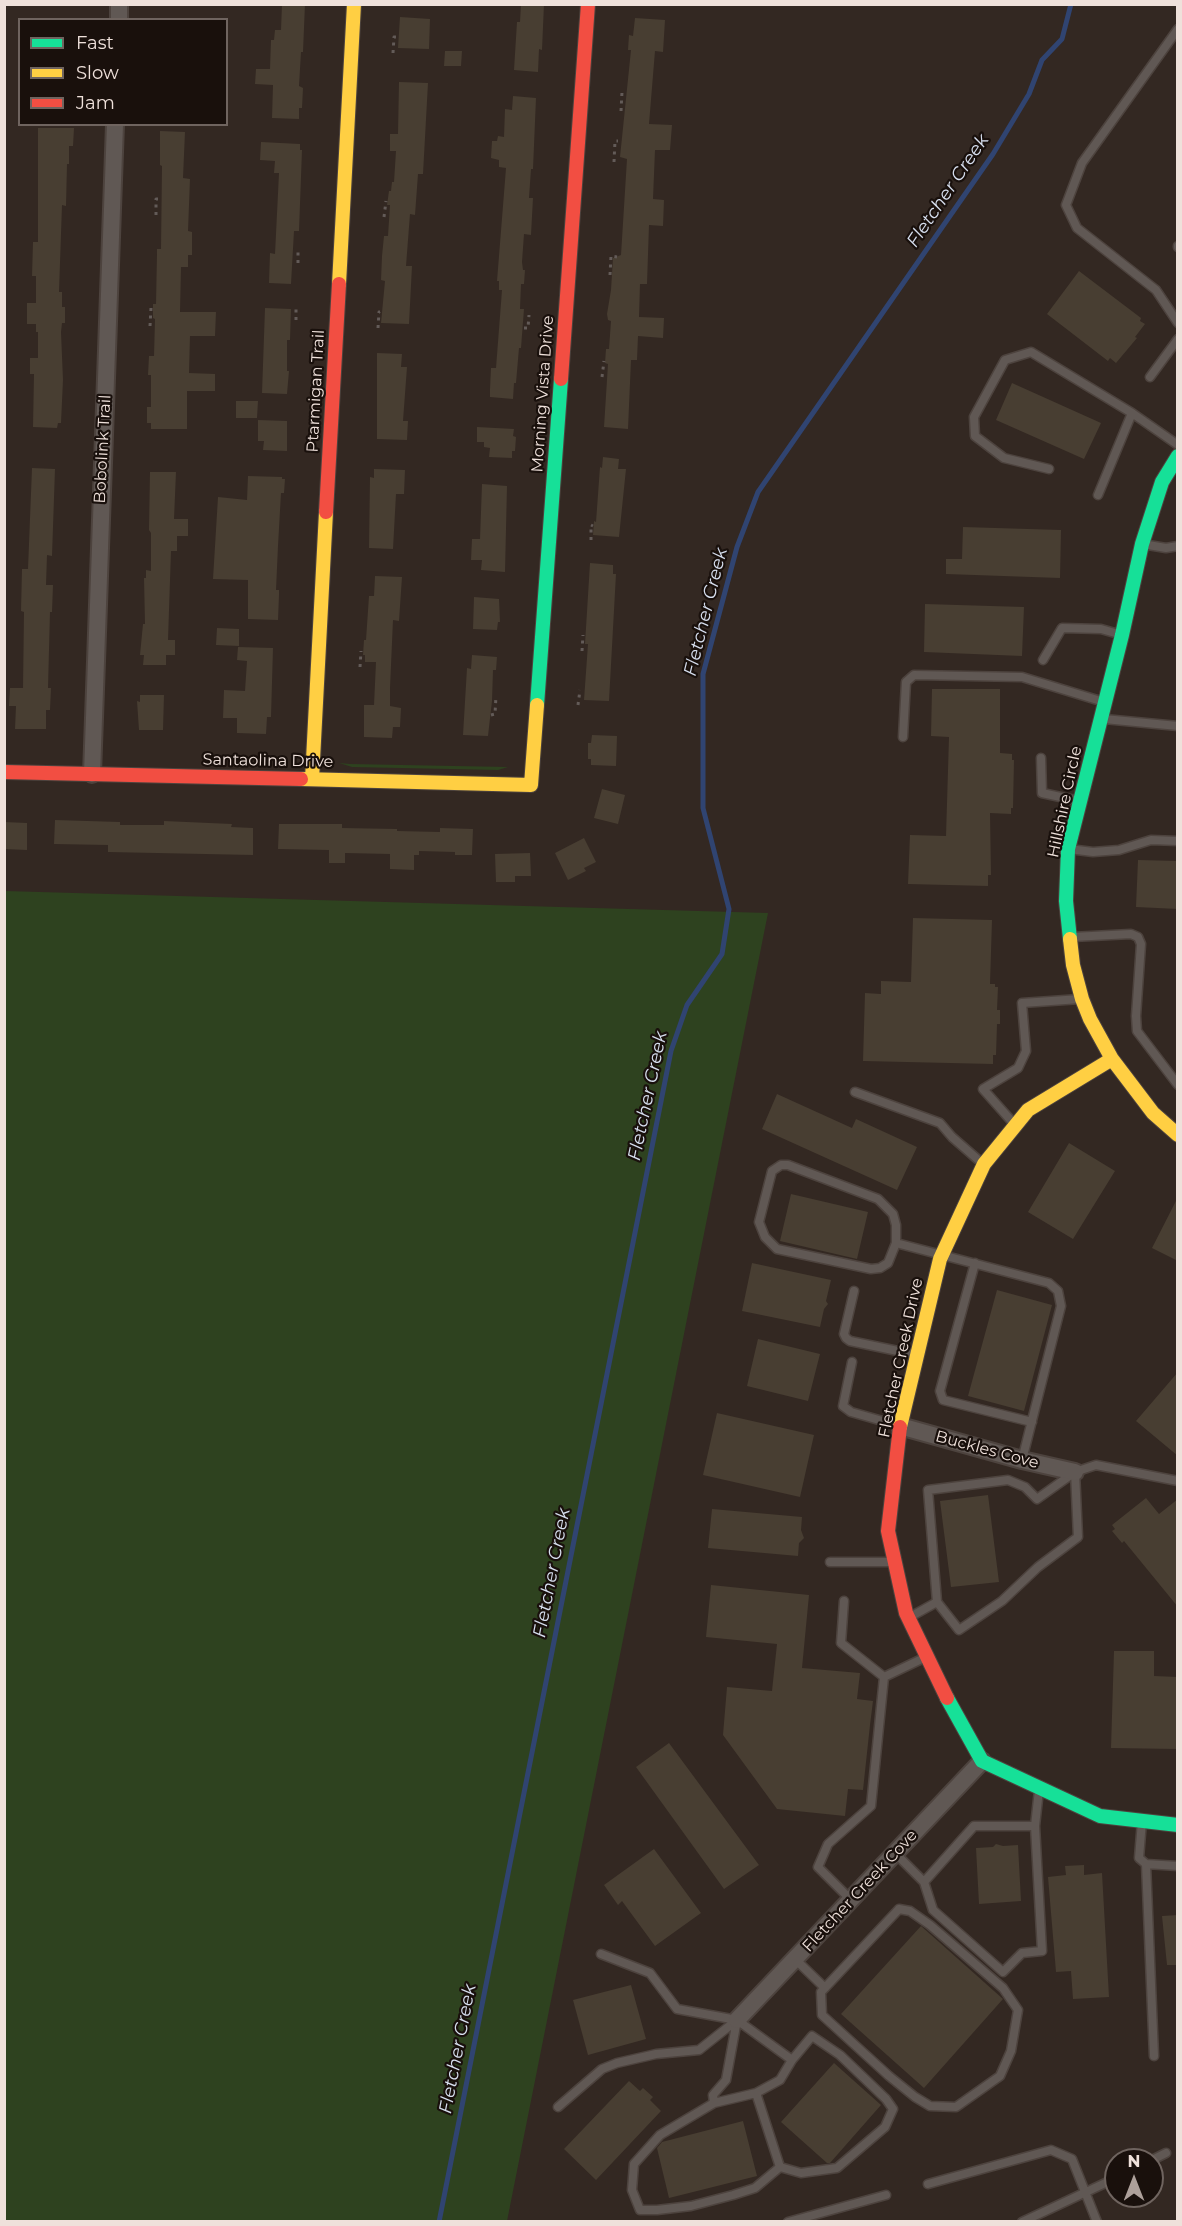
<!DOCTYPE html>
<style>
body{margin:0}
#map{position:relative;width:1182px;height:2226px;overflow:hidden;background:#332822;font-family:Montserrat,sans-serif}
canvas{display:block}
.frame{position:absolute;inset:0;border:6px solid #efe1db;pointer-events:none}
.legend{position:absolute;left:18px;top:18px;width:210px;height:108px;box-sizing:border-box;background:#19100c;border:2px solid #6f645f;margin:0;padding:8px 10px;list-style:none;font-size:18px;color:#efe1db}
.legend li{display:flex;align-items:center;gap:12px;height:30px}
.legend b{width:30px;border:2px solid #6f645f}
.north{position:absolute;left:1104px;top:2148px;width:60px;height:60px;box-sizing:border-box;background:#19100c;border:2px solid #6f645f;border-radius:50%;rotate:0deg;font-size:16px;font-weight:700;line-height:24px;text-align:center;color:#efe1db}
.north::after{content:'';display:block;margin:auto;width:21px;height:27px;background:#ada09a;clip-path:polygon(50% 0,100% 100%,50% 72%,0 100%)}
</style>
<div id="map">
<canvas width="1182" height="2226"></canvas>
<div class="frame"></div>
<ul class="legend">
<li><b style="height:8px;background:#16e098"></b>Fast</li>
<li><b style="height:8px;background:#ffcf43"></b>Slow</li>
<li><b style="height:8px;background:#f24e42"></b>Jam</li>
</ul>
<div class="north">N</div>
</div>
<script>
const g = document.querySelector('canvas').getContext('2d');
g.lineJoin = 'round';
function paint(path, color) { g.fillStyle = color; g.fill(path, 'evenodd'); }
const poly = rows => new Path2D(rows.map(r => 'M' + r).join(''));
function strokePath(path, color, width, dash) { g.strokeStyle = color; g.lineWidth = width; g.lineCap = dash ? 'butt' : 'round'; g.setLineDash(dash || []); g.stroke(path); }
function write(font, color, halo, rows, align = 'center') {
  g.font = font + ' Montserrat,sans-serif'; g.lineWidth = 4.5; g.setLineDash([]); g.textBaseline = 'middle'; g.strokeStyle = halo; g.fillStyle = color; for (const [text, x, y, turn = 0] of rows) {
    g.save(); g.translate(x, y); g.rotate((+turn || 0) * Math.PI / 180); g.textAlign = isNaN(turn) ? turn : align; if (halo) g.strokeText(text, 0, 0); g.fillText(text, 0, 0); g.restore();
  }
}
const green = poly([
 [339,763,350,764,508,767,498,770,352,767],
 [5,891,768,913,507,2221,5,2221]
]);
const stream = poly([
 [439,2222,671,1051,687,1005,722,954,729,909,703,808,703,674,737,547,758,492,993,154,1029,94,1042,60,1062,39,1071,4]
]);
const building = poly([
 [282,4,305,4,303,52,301,52,299,86,303,88,302,108,299,108,299,119,272,118,273,85,255,84,256,69,270,69,271,40,274,40,275,30,281,30],
 [521,4,544,4,542,50,539,49,538,72,514,70,517,22,520,22],
 [400,17,430,19,429,49,398,48],
 [635,18,665,20,663,52,655,51,649,124,672,125,670,150,655,150,653,199,664,200,663,226,649,225,647,284,640,284,639,317,664,318,663,338,638,336,637,360,631,360,628,429,604,427,608,364,605,363,606,349,609,349,611,321,608,320,607,314,611,290,613,258,621,255,627,159,620,157,631,50,628,50,629,35,633,36],
 [445,51,462,51,461,66,444,66],
 [399,82,428,83,423,174,418,174,415,215,410,214,406,266,412,266,409,324,381,323,385,281,381,280,382,256,384,236,388,236,390,205,387,205,389,191,391,191,392,182,394,182,396,151,390,151,390,134,398,134],
 [513,96,536,98,533,169,531,169,529,198,533,198,531,235,524,234,522,262,523,270,525,270,524,284,521,284,520,309,524,309,521,348,519,348,516,383,514,383,513,399,490,397,490,389,491,368,496,368,502,290,499,290,499,281,497,281,506,168,499,167,499,160,491,158,492,141,497,141,498,136,504,137,505,109,512,110],
 [38,128,74,128,73,146,69,146,69,164,67,164,66,206,62,205,59,292,62,292,62,307,65,307,65,323,62,323,61,332,63,380,61,423,58,423,57,428,33,427,34,374,30,374,30,358,38,358,38,332,36,332,36,324,27,324,27,303,36,303,36,276,32,276,33,242,38,242],
 [160,131,185,132,183,178,190,179,188,231,192,232,192,255,188,255,188,267,181,267,180,312,216,312,215,336,190,336,189,373,215,374,215,391,187,391,187,429,151,429,151,423,147,423,147,407,151,407,151,375,148,375,149,356,154,356,155,319,153,318,153,304,156,304,157,254,157,249,161,249,162,166,160,165],
 [261,142,300,144,300,150,302,150,299,231,294,231,291,284,269,283,270,253,275,254,279,173,274,173,275,161,260,160],
 [1079,271,1141,318,1140,321,1145,324,1135,337,1137,338,1116,363,1110,358,1108,361,1047,314],
 [265,308,291,309,290,340,287,340,287,371,289,371,287,394,262,393],
 [377,353,402,354,401,367,407,367,403,421,408,421,407,440,377,439],
 [1012,383,1101,423,1084,459,996,420],
 [236,401,258,401,257,418,236,418],
 [258,420,287,421,287,451,263,450,264,441,258,441],
 [477,427,514,429,513,436,516,437,515,451,512,451,512,458,489,457,490,448,484,447,484,442,477,442],
 [603,457,619,459,618,469,626,469,619,537,593,535,594,521,596,522,600,467,602,468],
 [32,468,55,469,52,556,47,555,46,585,53,585,52,612,50,612,48,688,51,688,50,710,46,710,46,729,15,729,16,706,9,706,10,688,23,688,24,612,21,611,22,569,28,569],
 [374,469,405,470,404,494,396,494,393,549,369,548,370,477,374,478],
 [150,472,176,472,174,519,188,519,188,536,177,536,177,551,171,551,168,640,175,640,175,655,166,655,166,665,143,665,144,655,140,655,143,624,145,624,144,578,146,578,146,570,151,571,151,533,149,530],
 [248,476,282,477,282,479,285,479,284,493,281,493,278,546,276,590,279,590,279,595,278,620,248,619,248,580,213,579,218,497,247,500],
 [482,484,507,486,505,572,481,570,482,560,471,560,472,539,480,539],
 [963,527,1061,530,1060,578,946,574,946,559,962,559],
 [590,563,613,565,613,574,616,574,609,701,584,700,588,644,585,644],
 [375,576,402,577,399,621,393,620,390,688,390,706,401,708,400,727,393,727,392,738,364,737,364,705,374,705,376,662,365,662,365,655,363,655,364,640,366,640,369,596,374,596],
 [474,597,499,599,500,622,498,622,497,630,473,629],
 [925,604,1024,607,1022,656,924,652],
 [217,628,239,629,239,646,216,645],
 [238,647,273,648,271,717,267,717,266,734,237,733,237,718,223,718,224,690,245,691,247,661,237,660],
 [472,655,497,657,496,670,493,670,492,701,488,736,463,735,467,668,471,669],
 [932,689,1000,689,1000,753,1012,754,1012,760,1014,760,1013,808,1011,808,1011,814,990,813,991,875,988,875,988,886,908,884,910,835,946,836,949,737,931,736],
 [140,695,164,695,163,730,139,730,137,701,140,702],
 [592,735,617,736,616,766,591,765,591,759,588,759,588,743,591,743],
 [602,789,625,795,618,824,594,818],
 [55,820,120,822,120,825,164,825,164,821,232,824,231,827,253,828,253,855,108,852,108,845,54,844],
 [4,822,27,823,27,850,4,849],
 [279,824,342,824,342,828,397,829,397,831,440,832,440,828,473,829,472,855,455,855,455,852,419,851,419,855,414,855,414,870,390,869,390,854,345,853,345,863,329,863,329,850,278,849],
 [584,838,596,862,584,868,586,871,568,880,555,853],
 [530,853,531,876,515,876,515,882,496,882,495,854],
 [1138,860,1178,861,1178,909,1136,907],
 [913,918,992,920,990,984,995,984,995,987,998,987,997,1010,1000,1010,1000,1024,997,1024,996,1055,993,1055,993,1064,863,1061,865,993,881,994,881,981,911,982],
 [777,1094,852,1128,856,1119,917,1147,897,1190,762,1129],
 [1069,1143,1115,1171,1073,1239,1028,1212],
 [791,1194,868,1212,857,1259,780,1241],
 [1178,1197,1178,1261,1152,1248],
 [752,1263,831,1280,826,1301,828,1304,824,1309,820,1327,742,1311],
 [997,1290,1052,1305,1024,1411,968,1396],
 [758,1339,820,1354,808,1401,747,1386],
 [1178,1372,1178,1456,1136,1421],
 [717,1413,814,1435,800,1497,703,1475],
 [988,1495,999,1582,951,1587,940,1501],
 [1146,1498,1159,1514,1178,1499,1178,1607,1124,1541,1122,1543,1112,1531,1115,1529,1112,1525],
 [712,1509,802,1517,801,1530,804,1538,799,1543,798,1556,708,1548],
 [711,1585,809,1595,802,1668,860,1673,857,1699,873,1701,870,1725,863,1790,848,1789,845,1816,777,1809,723,1735,727,1687,772,1691,777,1644,706,1637],
 [1114,1651,1154,1651,1154,1676,1178,1677,1178,1749,1111,1748],
 [669,1743,759,1865,724,1889,636,1767],
 [996,1844,1003,1846,1018,1845,1021,1901,979,1904,976,1848,993,1847],
 [654,1849,701,1913,655,1946,622,1901,618,1905,604,1885],
 [1084,1865,1084,1875,1102,1873,1109,1997,1073,1999,1071,1971,1056,1972,1048,1877,1066,1875,1065,1866],
 [1178,1915,1178,1965,1167,1965,1162,1916],
 [921,1926,1003,1999,924,2088,841,2014],
 [631,1985,646,2039,588,2055,573,2000],
 [834,2063,881,2105,830,2163,827,2163,781,2122],
 [629,2081,640,2091,643,2088,653,2097,650,2100,661,2111,596,2180,564,2149],
 [743,2121,757,2176,669,2198,657,2148,662,2142]
]);
const path = poly([
 [393,53,394,37,397,37],
 [621,111,622,92,625,93],
 [614,162,615,141,618,141],
 [156,215,156,199,160,199],
 [384,217,386,201],
 [298,263,298,249],
 [610,275,611,256,617,257],
 [296,320,296,305],
 [150,326,151,308,152,308],
 [378,328,379,312,380,312],
 [524,328,528,328,529,315],
 [602,377,604,361],
 [591,540,591,525,593,526],
 [582,651,583,635],
 [360,667,361,651],
 [578,705,580,690],
 [491,715,495,714,496,696]
]);
const lane = poly([
 [1178,29,1082,163,1066,205,1077,228,1156,290,1178,323],
 [1178,246,1178,247],
 [1150,377,1178,339],
 [1049,469,1004,458,975,436,974,417,1005,360,1031,352,1132,413,1178,445],
 [1098,495,1132,413],
 [1142,544,1166,548,1178,546],
 [1043,660,1062,628,1101,629,1122,635],
 [1104,719,1178,726],
 [903,737,906,682,914,675,1022,677,1104,702],
 [1041,758,1042,793,1079,801],
 [1069,849,1093,852,1119,850,1151,840,1178,841],
 [1072,937,1131,934,1138,937,1141,944,1136,1016,1137,1031,1178,1085],
 [855,1092,940,1123,952,1137,983,1164],
 [1015,1125,983,1089,1018,1068,1026,1051,1022,1003,1080,999],
 [896,1243,888,1263,880,1268,871,1269,777,1249,765,1237,759,1222,772,1171,781,1165,788,1165,878,1199,893,1214,896,1225,896,1243,1049,1283,1058,1291,1061,1306,1022,1460],
 [975,1263,940,1391,943,1400,1032,1422],
 [854,1291,844,1334,846,1338,850,1341,917,1355],
 [852,1362,843,1406,851,1412,900,1426],
 [830,1562,894,1562],
 [844,1601,841,1643,884,1677],
 [937,1602,959,1630,1002,1601,1038,1567,1078,1537,1075,1472],
 [910,1617,937,1602,928,1490,1008,1480,1025,1487,1037,1499,1075,1472,1096,1465,1178,1481],
 [1142,1821,1139,1858,1146,1864,1178,1866],
 [895,1853,924,1882,974,1826,1035,1826,1039,1790],
 [1146,1864,1154,2056],
 [924,1882,933,1910,1003,1972,1022,1953,1042,1951,1035,1826],
 [851,1900,818,1867,828,1844,871,1806,884,1677,926,1657],
 [899,1909,910,1911,930,1925,1003,1988,1018,2010,1011,2051,1000,2076,956,2107,930,2106,915,2097,889,2076,822,2015,821,1992,899,1909],
 [601,1954,650,1973,677,2009,737,2020,792,2060,780,2080,756,2093,714,2103,660,2135,634,2164,632,2190,640,2210,657,2210,691,2206,733,2195,755,2188,780,2167],
 [795,1959,825,1988],
 [756,2093,780,2167],
 [714,2103,713,2095,726,2080,737,2020],
 [558,2107,602,2069,617,2063,656,2054,699,2050,737,2020],
 [1152,2160,1166,2153],
 [780,2167,801,2173,837,2168,885,2127,893,2109,886,2099,840,2055,812,2036,792,2060],
 [928,2184,1051,2150,1072,2159,1097,2222],
 [788,2222,886,2195],
 [1022,2222,1116,2178]
]);
const street = poly([
 [119,20,119,4],
 [92,774,115,124],
 [900,1426,1022,1460,1075,1472],
 [737,2020,982,1761]
]);
const fast = poly([
 [537,705,561,379],
 [1070,939,1066,901,1068,849,1122,635,1142,544,1162,482,1178,456],
 [947,1698,982,1761,1100,1816,1178,1825]
]);
const slow = poly([
 [339,284,354,4],
 [301,779,531,785,537,705],
 [312,779,326,512],
 [1070,939,1073,965,1082,999,1090,1019,1112,1059,1153,1113,1178,1135],
 [900,1427,940,1259,984,1164,1028,1110,1112,1059]
]);
const jam = poly([
 [561,379,588,4],
 [326,512,339,284],
 [4,772,301,779],
 [900,1427,888,1531,906,1613,947,1698]
]);
const streetNames = [
 ["Ptarmigan Trail",316,391,-87],
 ["Morning Vista Drive",543,394,-86],
 ["Bobolink Trail",103,449,-87],
 ["Santaolina Drive",268,761,1],
 ["Hillshire Circle",1065,802,-78],
 ["Fletcher Creek Drive",901,1358,-78],
 ["Buckles Cove",987,1450,15],
 ["Fletcher Creek Cove",860,1891,-47]
];
const waterNames = [
 ["Fletcher Creek",948,191,-56],
 ["Fletcher Creek",706,612,-76],
 ["Fletcher Creek",648,1096,-78],
 ["Fletcher Creek",552,1573,-79],
 ["Fletcher Creek",458,2049,-79]
];
paint(green, '#2e421f');
strokePath(stream, '#304471', 5);
paint(building, '#483e32');
strokePath(lane, '#4d433e', 11);
strokePath(street, '#4d433e', 20);
strokePath(fast, '#4d433e', 16);
strokePath(slow, '#4d433e', 16);
strokePath(jam, '#4d433e', 16);
strokePath(path, '#635b58', 3, [3, 4.5]);
strokePath(lane, '#605854', 8);
strokePath(street, '#605854', 16);
strokePath(fast, '#16e098', 14);
strokePath(slow, '#ffcf43', 14);
strokePath(jam, '#f24e42', 14);
write('16px', '#efe1db', '#19100c', streetNames);
write('italic 18px', '#d8e0f0', '#19100c', waterNames);
</script>
